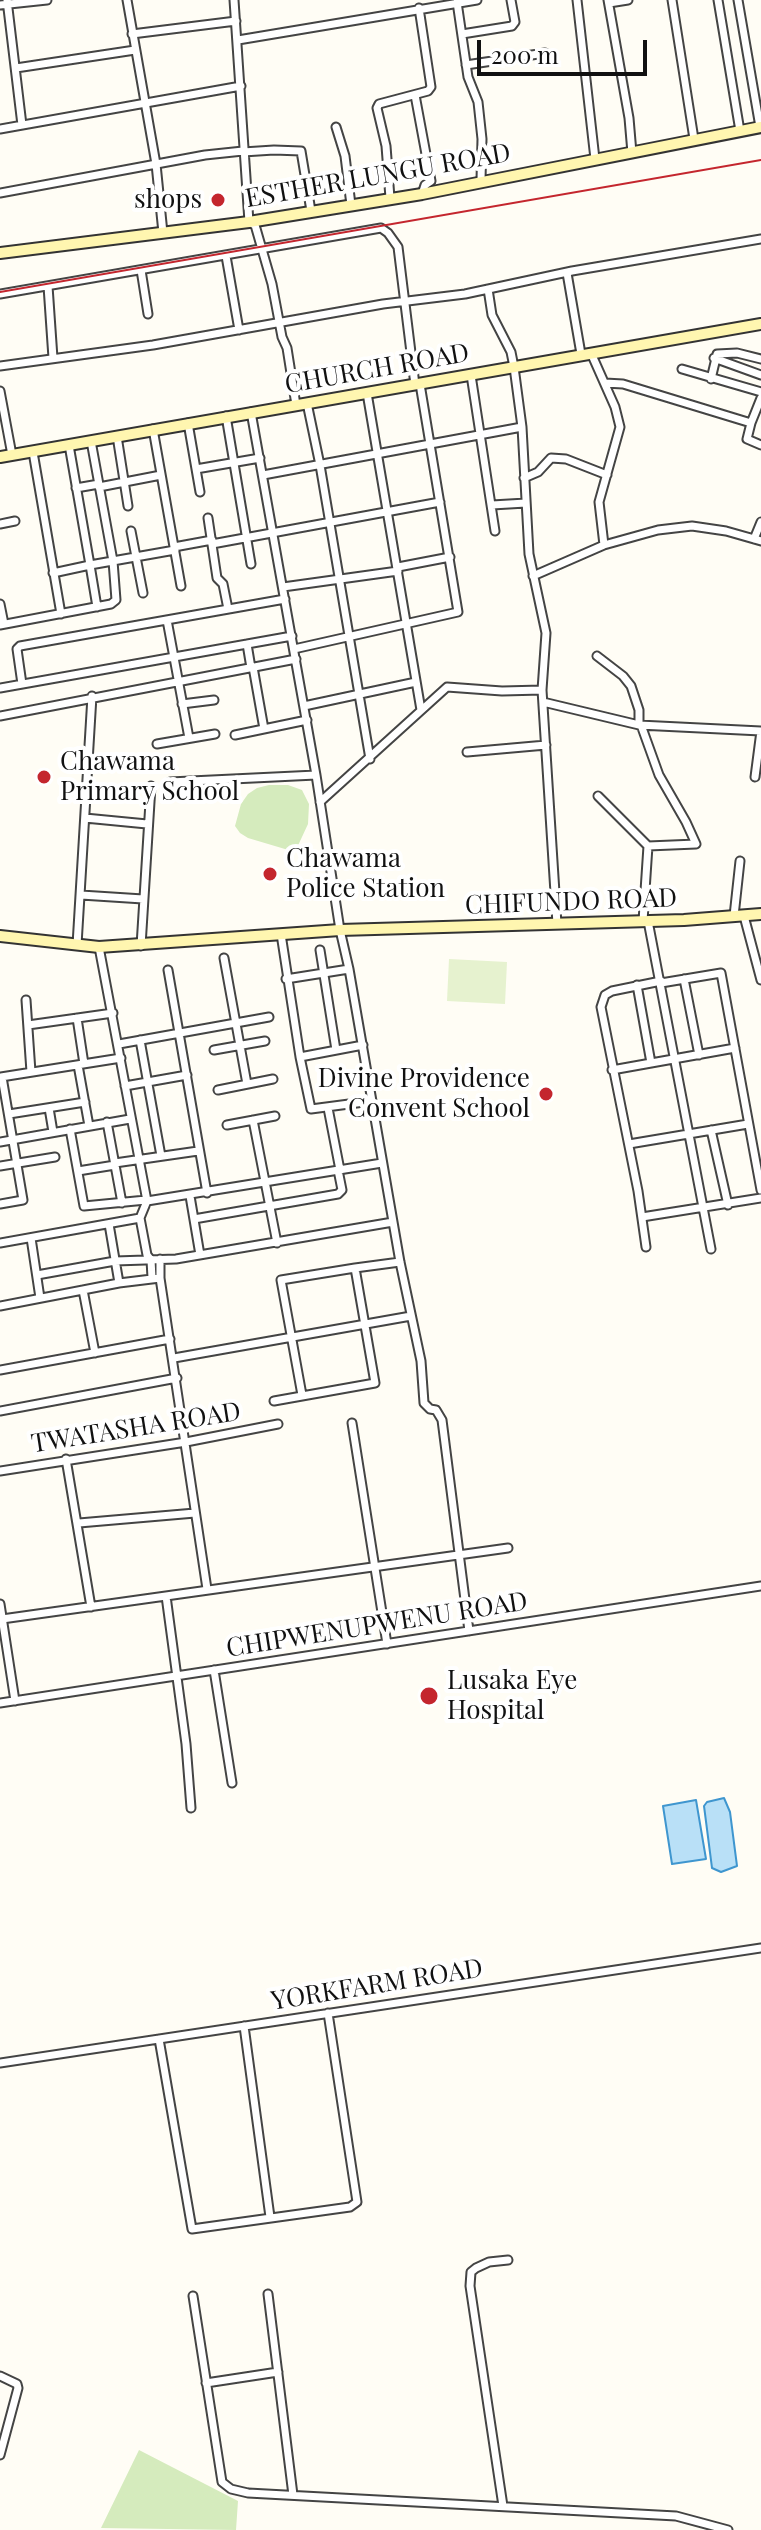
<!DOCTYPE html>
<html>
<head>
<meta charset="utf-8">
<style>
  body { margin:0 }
  #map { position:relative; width:761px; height:2530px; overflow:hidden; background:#fffdf5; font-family:"Playfair Display",serif }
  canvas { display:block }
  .scale { position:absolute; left:477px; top:40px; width:170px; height:36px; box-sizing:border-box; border:4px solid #111; border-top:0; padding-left:10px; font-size:24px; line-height:28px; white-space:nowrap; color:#111; -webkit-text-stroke:6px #fff; paint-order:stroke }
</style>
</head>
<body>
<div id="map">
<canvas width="761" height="2530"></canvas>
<div class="scale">200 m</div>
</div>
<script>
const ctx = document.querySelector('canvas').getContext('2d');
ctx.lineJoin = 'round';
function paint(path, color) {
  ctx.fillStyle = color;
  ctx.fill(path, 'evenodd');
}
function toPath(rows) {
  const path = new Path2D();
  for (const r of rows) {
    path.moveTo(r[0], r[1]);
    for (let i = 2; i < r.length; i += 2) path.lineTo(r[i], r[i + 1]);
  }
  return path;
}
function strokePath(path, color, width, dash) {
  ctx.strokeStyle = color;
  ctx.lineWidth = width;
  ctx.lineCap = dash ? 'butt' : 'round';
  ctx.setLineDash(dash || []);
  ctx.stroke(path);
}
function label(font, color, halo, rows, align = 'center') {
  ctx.font = font + ' "Playfair Display",serif';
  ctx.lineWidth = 8;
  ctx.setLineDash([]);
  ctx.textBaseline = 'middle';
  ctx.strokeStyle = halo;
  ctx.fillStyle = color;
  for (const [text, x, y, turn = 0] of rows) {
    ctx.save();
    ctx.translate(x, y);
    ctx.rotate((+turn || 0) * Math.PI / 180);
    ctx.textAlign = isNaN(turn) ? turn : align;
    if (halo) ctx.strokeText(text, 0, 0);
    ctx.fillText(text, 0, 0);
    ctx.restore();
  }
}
paint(toPath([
  [269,785,288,785,302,790,309,804,308,824,295,852,248,838,240,833,235,826,241,804,248,794,257,788],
  [139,2450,238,2501,236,2530,101,2528]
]), '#d5ebbd');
paint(toPath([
  [449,959,507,962,505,1004,447,1001]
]), '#e6f2cf');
const water = toPath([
  [724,1798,730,1812,737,1866,721,1872,712,1868,704,1806,707,1802,724,1798],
  [696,1800,706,1859,672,1864,663,1806,696,1800]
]);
paint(water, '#b9e0f7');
strokePath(water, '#3f96cf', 2);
const street = toPath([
  [7,0,22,125],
  [127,0,156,164,163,233],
  [234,0,249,222,255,225,272,284,282,337,287,348,296,405],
  [577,0,595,159],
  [608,0,629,118,632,153],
  [672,0,694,139],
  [718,0,740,131],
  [738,0,760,127],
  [457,2,468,77,478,102,482,139,481,180],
  [609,3,628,0],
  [0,5,47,0],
  [132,34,236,21],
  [462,34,512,26,515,22,511,0],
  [238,40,477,0],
  [466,65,545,53],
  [16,68,135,50],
  [415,95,431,181,425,185,422,194],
  [336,127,345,156,351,205],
  [0,129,241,86],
  [243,152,274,150,301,151,311,211],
  [0,193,205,155,243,151],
  [390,198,386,146,377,108,379,104,428,91,431,87,419,8],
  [226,256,239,330],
  [141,270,148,314],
  [567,273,581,354],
  [48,286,53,358],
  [488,289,492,315,511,352,514,367,522,427,529,554,546,633,542,690,557,924],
  [0,294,381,228,388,233,398,247,415,385],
  [714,358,761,375],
  [0,366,153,345,383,304,465,294,572,271,761,239],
  [682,369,761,392],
  [471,375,495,531],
  [711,379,717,354,737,353,761,359],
  [605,383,623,384,751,423,747,439,761,445],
  [0,391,12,455],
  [367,393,421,710],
  [307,403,320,465,370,759],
  [251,412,316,775,340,930,349,969,400,1262,421,1361,424,1403,430,1409,436,1410,442,1420,469,1631],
  [226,416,251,564],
  [188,423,200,492],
  [751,423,761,398],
  [153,429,181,586],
  [117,436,128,506],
  [69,445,90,565,175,550],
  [33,452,61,614],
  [196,469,260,458],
  [263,475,522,427],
  [524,478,538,472,551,458,566,459,607,475],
  [99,487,161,475],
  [76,488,99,484],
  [492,505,526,503],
  [208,518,217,578,223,584,228,609],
  [0,524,15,521],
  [131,531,143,593],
  [754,539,761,522],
  [212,544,440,502],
  [604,545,658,530,692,526,726,531,761,541],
  [174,547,212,540],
  [398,567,450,557],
  [53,573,90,565,97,607],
  [533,576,604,545,599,502,620,427,615,407,591,353],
  [283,587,398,571],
  [0,604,4,624],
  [167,620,189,738],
  [0,625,111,604,116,600,113,561,91,441],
  [247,644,251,668],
  [294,649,458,612,420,384],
  [597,656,623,676,631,686,639,710,639,725],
  [253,667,264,729],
  [22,684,17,649,20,646,285,599],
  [0,688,292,636],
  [543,702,639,725,761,731],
  [182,704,214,700],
  [304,706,416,682],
  [0,716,296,659],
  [641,725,659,775,686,822,696,844,648,846],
  [235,735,307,720],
  [157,744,215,734],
  [467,752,546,745],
  [755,777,761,731],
  [170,782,316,775],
  [598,796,648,846,643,921],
  [320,802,447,687,502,691,542,690],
  [85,818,147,824],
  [81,895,143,899],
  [734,916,740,861],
  [744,916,761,980],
  [648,921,711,1249],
  [281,934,300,1057,363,1045],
  [77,945,92,696],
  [141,946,151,786],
  [99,947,147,1201,382,1163],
  [320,950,336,1050],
  [224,958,247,1084],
  [168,970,207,1193],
  [286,979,349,969],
  [684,979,699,1055],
  [661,983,721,973,761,1190],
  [637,985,651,1063],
  [26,1000,31,1072],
  [77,1018,84,1064],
  [28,1025,113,1013],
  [140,1040,161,1156],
  [119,1044,269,1017],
  [214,1050,265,1041],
  [300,1057,311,1109,372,1101],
  [78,1065,89,1126],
  [612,1070,735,1048],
  [1,1077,121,1058],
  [125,1086,187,1075],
  [218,1090,273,1079],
  [49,1108,53,1132],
  [328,1108,340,1170],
  [9,1114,85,1102],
  [253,1120,277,1243],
  [107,1122,122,1203],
  [227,1125,275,1116],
  [70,1129,84,1206,146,1200],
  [711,1130,728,1205],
  [0,1142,130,1119],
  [629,1144,748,1124],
  [115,1163,198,1151],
  [0,1166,55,1157],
  [78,1171,115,1165],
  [190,1196,200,1255],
  [147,1201,140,1218,147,1255,151,1260,152,1278],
  [0,1204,23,1200,2,1077],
  [642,1217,761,1198],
  [194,1219,338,1194,342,1190,338,1170],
  [109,1224,119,1283],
  [31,1238,40,1298],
  [0,1243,140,1218],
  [646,1247,638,1191,601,1007,605,995,612,991,661,981],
  [160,1259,160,1278,207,1589],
  [355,1268,400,1262],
  [37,1275,115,1261,176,1259,393,1222],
  [83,1290,95,1353],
  [0,1306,119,1283,160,1278],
  [174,1358,411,1316],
  [0,1370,170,1339],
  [274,1401,375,1383,355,1268,281,1280,302,1395],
  [0,1411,177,1378],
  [352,1423,387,1644],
  [66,1459,91,1607],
  [0,1471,186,1442,278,1424],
  [79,1523,195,1513],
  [166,1596,186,1744,191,1808],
  [0,1604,15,1701],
  [2,1619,508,1548],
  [214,1670,232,1783],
  [0,1703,761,1586],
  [244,2026,270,2217],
  [159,2039,192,2229,350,2207,357,2202,328,2013],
  [0,2063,761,1948],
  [268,2294,293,2495],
  [193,2296,222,2482,231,2489,248,2493,676,2516,728,2530],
  [0,2376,17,2384,18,2388,0,2455],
  [206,2383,278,2372],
  [503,2506,470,2286,471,2272,476,2268,489,2262,508,2260]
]);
const secondary = toPath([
  [0,253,249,222,422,194,761,127],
  [0,457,761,324],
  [0,936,99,947,340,930,684,920,761,914]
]);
strokePath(street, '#444', 11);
strokePath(secondary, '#333', 14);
strokePath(street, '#fff', 7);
strokePath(secondary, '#fff6b0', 10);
strokePath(toPath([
  [0,292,761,160]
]), '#c4262e', 2);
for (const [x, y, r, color] of [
  [218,200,8,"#c4262e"],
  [44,777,8,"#c4262e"],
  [270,874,8,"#c4262e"],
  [546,1094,8,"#c4262e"],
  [429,1696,10,"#c4262e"]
]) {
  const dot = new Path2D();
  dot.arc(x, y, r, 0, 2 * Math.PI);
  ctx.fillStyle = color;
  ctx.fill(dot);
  strokePath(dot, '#fff', 3);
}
label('26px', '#111', '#fff', [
  ["ESTHER LUNGU ROAD",378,176,-10],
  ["CHURCH ROAD",377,369,-10],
  ["CHIFUNDO ROAD",571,902,-2],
  ["TWATASHA ROAD",136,1428,-9],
  ["CHIPWENUPWENU ROAD",377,1625,-9],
  ["YORKFARM ROAD",377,1985,-9]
]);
label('26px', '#111', '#fff', [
  ["shops",202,200,"right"],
  ["Chawama",60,762],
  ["Primary School",60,792],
  ["Chawama",286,859],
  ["Police Station",286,889],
  ["Divine Providence",530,1079,"right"],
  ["Convent School",530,1109,"right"],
  ["Lusaka Eye",447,1681],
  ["Hospital",447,1711]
], 'left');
</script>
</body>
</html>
